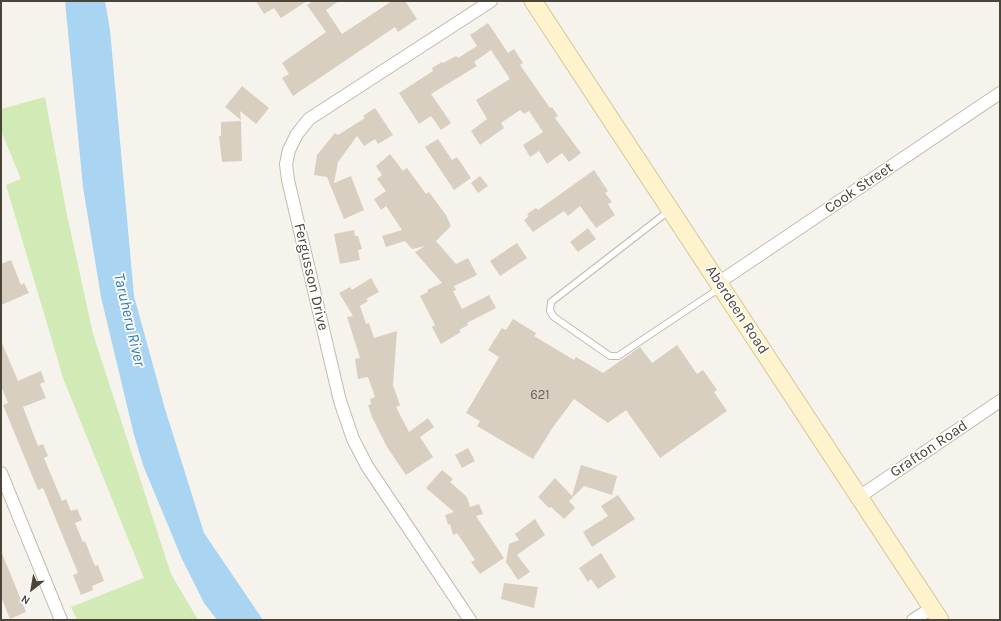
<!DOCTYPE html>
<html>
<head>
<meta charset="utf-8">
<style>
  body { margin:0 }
  #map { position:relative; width:1001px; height:621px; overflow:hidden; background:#f6f3ec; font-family:Karla,sans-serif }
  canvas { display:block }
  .frame { position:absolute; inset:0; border:2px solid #4b4439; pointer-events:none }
  .north { position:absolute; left:12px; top:569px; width:40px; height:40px; -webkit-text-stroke:3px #fff; paint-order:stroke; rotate:211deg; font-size:11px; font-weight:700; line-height:16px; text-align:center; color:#4b4439 }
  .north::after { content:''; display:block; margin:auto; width:14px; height:18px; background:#4b4439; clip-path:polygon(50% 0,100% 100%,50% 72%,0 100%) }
</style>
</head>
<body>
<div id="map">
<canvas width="1001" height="621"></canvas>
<div class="frame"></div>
<div class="north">N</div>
</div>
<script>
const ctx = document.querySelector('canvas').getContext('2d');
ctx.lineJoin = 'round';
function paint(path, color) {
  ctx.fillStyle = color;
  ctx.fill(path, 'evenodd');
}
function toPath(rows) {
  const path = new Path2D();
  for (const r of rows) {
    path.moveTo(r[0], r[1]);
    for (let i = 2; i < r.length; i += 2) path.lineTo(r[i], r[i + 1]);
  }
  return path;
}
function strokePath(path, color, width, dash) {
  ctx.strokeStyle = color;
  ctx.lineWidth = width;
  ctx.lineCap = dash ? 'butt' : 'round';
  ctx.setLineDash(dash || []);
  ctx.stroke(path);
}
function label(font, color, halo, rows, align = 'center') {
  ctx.font = font + ' Karla,sans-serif';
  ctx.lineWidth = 3.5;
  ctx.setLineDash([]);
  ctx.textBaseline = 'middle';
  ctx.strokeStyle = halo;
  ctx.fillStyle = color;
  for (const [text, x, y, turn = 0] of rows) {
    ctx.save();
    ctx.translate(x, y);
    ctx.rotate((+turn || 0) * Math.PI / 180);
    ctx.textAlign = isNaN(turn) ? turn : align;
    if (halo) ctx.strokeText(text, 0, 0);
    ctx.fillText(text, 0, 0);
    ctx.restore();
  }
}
paint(toPath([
  [45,97,67,215,93,334,171,574,198,620,77,620,71,607,144,578,63,378,6,185,21,179,1,131,1,109]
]), '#d2eab5');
paint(toPath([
  [65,1,105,1,110,30,134,296,165,409,204,533,263,620,217,620,204,603,182,559,143,465,134,435,101,297,83,187]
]), '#a9d4f2');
paint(toPath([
  [256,1,307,1,281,18,274,8,264,14],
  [313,1,339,1,326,10,342,34,392,1,405,1,417,19,398,32,395,27,293,96,282,78,289,74,282,63,326,32,307,5],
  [488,23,508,53,514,49,523,63,520,65,550,108,552,107,558,116,555,118,581,153,569,162,562,153,547,164,539,151,530,157,523,145,543,132,529,111,524,114,520,110,501,123,504,128,480,145,471,131,487,119,476,100,510,79,491,50,474,62,477,66,431,94,451,123,441,130,431,116,419,124,399,93,433,71,432,68,442,62,443,63,456,56,458,58,477,46,470,35],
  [242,86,269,108,256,124,240,111,241,120,225,107],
  [375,108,393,135,378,144,375,139,364,146,357,136,338,162,334,183,351,176,364,210,344,219,327,177,314,175,317,155,335,133,338,135,365,118,363,116],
  [241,121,242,161,222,162,219,136,221,136,221,122],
  [438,139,452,160,457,157,471,178,454,190,425,147],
  [390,154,403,171,407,168,426,194,429,192,446,215,451,226,436,241,456,264,468,258,477,275,454,286,456,290,453,291,462,309,489,295,496,308,467,323,468,325,459,330,461,332,441,344,432,327,435,325,420,296,428,292,427,290,442,283,415,252,425,246,412,249,405,241,386,247,382,236,402,230,386,206,381,210,374,199,386,191,377,179,382,175,376,166],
  [594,170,608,191,605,193,612,202,608,204,615,215,596,228,580,206,568,216,564,211,533,232,524,220,529,216,527,214,536,208,538,210],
  [480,176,488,186,478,193,471,183],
  [588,228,596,239,578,252,570,242],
  [354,230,355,236,358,236,362,249,358,250,360,260,340,264,334,234],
  [517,243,527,258,500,276,490,261],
  [11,260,21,285,24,283,29,293,1,305,1,264],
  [371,278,379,292,366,299,368,301,360,306,366,324,369,323,374,338,397,331,393,385,400,405,396,407,409,432,428,418,434,427,420,437,433,457,406,475,387,447,372,417,368,405,371,404,370,399,375,397,368,377,358,379,355,359,360,358,347,317,353,316,339,293,350,287,352,290],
  [513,319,536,333,534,336,574,360,576,357,603,373,640,347,652,363,677,345,697,374,703,370,717,390,714,392,727,411,660,458,626,410,608,423,574,399,553,427,533,459,477,426,480,421,466,413,499,357,488,350,502,328,506,330],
  [1,341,18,381,41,371,45,382,40,384,46,398,23,407,38,446,43,444,48,456,44,458,62,501,66,499,71,511,77,509,82,520,75,523,83,542,85,541,95,566,98,565,104,581,92,586,93,590,81,595,73,575,78,573,43,488,38,490,3,405,8,403,1,386],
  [468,448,475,461,462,468,455,455],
  [581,465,617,476,612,495,584,486,569,501,575,508,564,519,551,507,549,508,538,497,555,478,572,496],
  [442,470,453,479,450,482,467,497,470,507,479,504,483,514,476,516,504,558,480,574,471,562,475,560,457,533,453,535,450,524,448,525,445,515,454,512,426,488],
  [618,495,635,519,592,547,583,532,608,516,601,506],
  [535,519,545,535,517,555,530,572,518,580,506,562,509,544,519,540,515,534],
  [1,551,26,612,10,619,1,597],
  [601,553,616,577,598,589,591,579,588,582,579,568],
  [504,583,538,587,534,608,501,599]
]), '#d8cfc1');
const lane = toPath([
  [670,210,551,302,550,311,554,317,610,356,618,356,720,288]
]);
const street = toPath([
  [718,283,1000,93],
  [1,473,61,620],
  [859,497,1000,401],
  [470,620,367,466,353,439,340,401,288,180,286,164,289,150,297,134,309,119,491,1],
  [913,620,932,608]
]);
const secondary = toPath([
  [533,1,940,620]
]);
strokePath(lane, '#c2bbae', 8);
strokePath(street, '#c2bbae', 14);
strokePath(secondary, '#d6c79b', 19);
strokePath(lane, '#fff', 6);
strokePath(street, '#fff', 12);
strokePath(secondary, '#fff3cd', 17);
label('13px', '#6e675b', null, [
  ["621",540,395]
]);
label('15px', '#4b4439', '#fff', [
  ["Cook Street",859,188,-34],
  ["Fergusson Drive",311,277,77],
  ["Aberdeen Road",737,310,57],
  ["Grafton Road",929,449,-34]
]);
label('italic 16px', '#2e7ab2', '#fff', [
  ["Taruheru River",129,320,77]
]);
</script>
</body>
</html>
